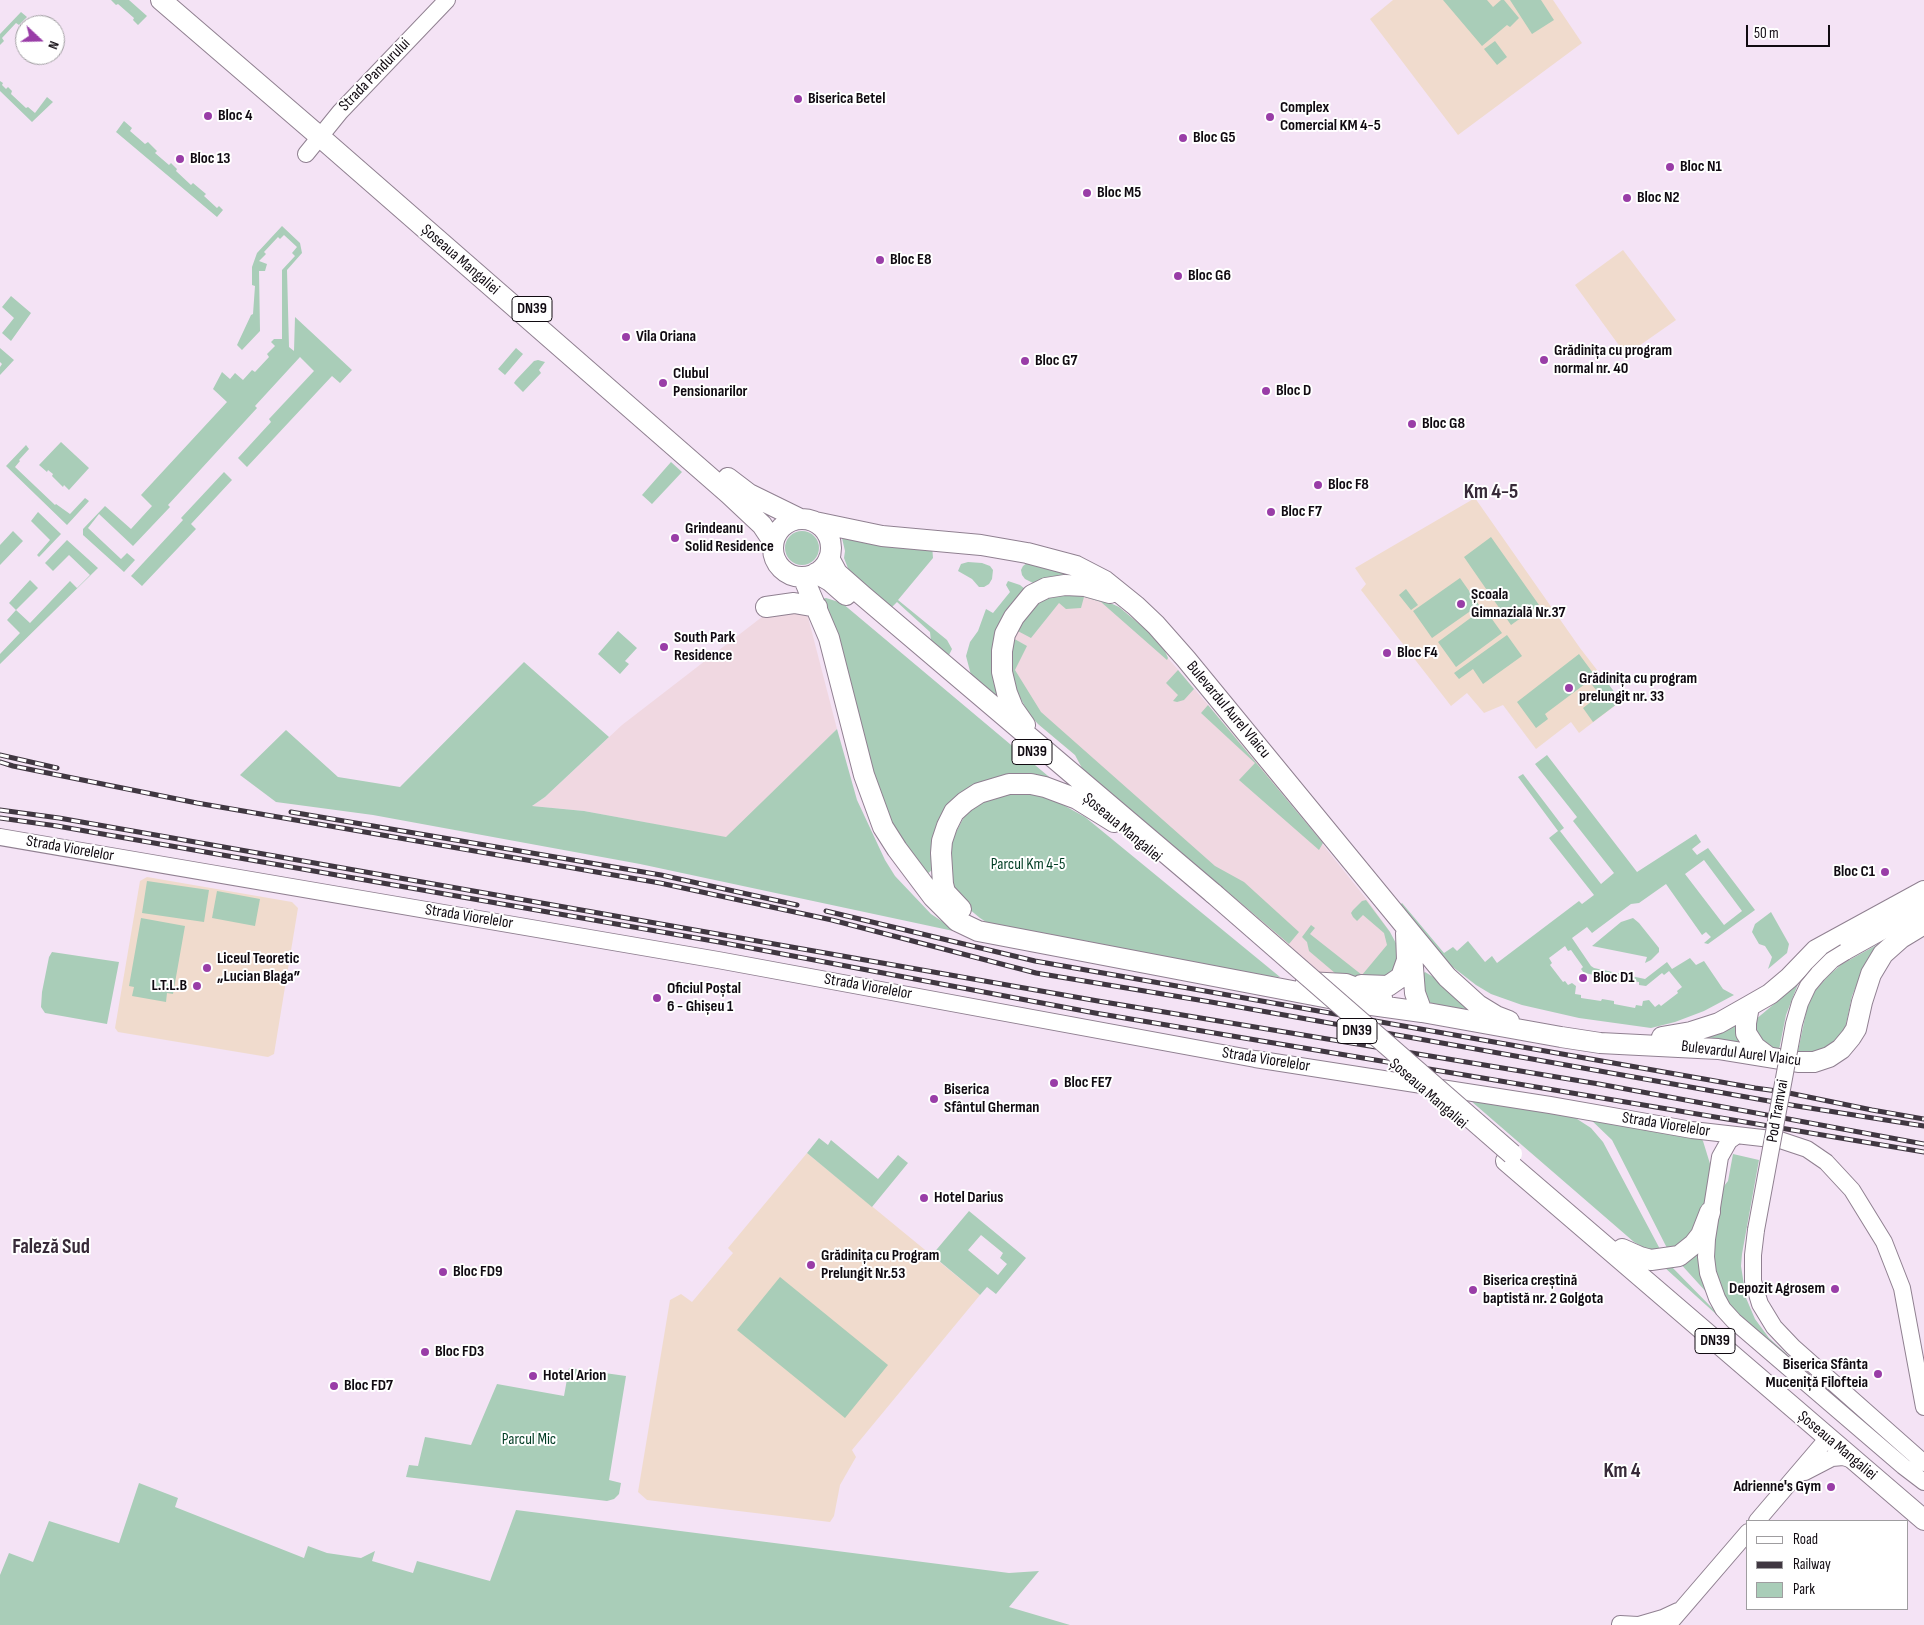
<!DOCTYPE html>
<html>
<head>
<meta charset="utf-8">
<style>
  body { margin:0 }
  #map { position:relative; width:1924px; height:1625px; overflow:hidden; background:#f4e3f5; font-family:"Sofia Sans Condensed",sans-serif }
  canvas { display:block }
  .legend { position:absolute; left:1746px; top:1520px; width:162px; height:90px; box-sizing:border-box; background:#fff; border:1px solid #9f9da0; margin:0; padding:6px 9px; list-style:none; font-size:15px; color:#100a11 }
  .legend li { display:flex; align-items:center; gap:10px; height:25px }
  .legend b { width:25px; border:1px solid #9f9da0 }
  .north { position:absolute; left:15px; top:15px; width:50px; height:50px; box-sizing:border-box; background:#fff; border:1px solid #9f9da0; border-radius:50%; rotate:111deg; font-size:14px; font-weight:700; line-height:20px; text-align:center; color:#100a11 }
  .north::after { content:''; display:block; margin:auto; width:18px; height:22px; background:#993da7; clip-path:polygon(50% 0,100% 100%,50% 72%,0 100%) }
  .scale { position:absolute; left:1746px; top:25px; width:84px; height:22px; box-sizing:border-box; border:2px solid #100a11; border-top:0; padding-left:6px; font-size:15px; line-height:18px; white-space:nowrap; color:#100a11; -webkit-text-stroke:4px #fff; paint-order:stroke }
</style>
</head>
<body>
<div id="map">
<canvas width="1924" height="1625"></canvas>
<ul class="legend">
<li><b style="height:6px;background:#fff"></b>Road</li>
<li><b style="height:6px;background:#403741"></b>Railway</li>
<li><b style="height:14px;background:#a9cdb8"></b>Park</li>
</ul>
<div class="north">N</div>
<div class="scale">50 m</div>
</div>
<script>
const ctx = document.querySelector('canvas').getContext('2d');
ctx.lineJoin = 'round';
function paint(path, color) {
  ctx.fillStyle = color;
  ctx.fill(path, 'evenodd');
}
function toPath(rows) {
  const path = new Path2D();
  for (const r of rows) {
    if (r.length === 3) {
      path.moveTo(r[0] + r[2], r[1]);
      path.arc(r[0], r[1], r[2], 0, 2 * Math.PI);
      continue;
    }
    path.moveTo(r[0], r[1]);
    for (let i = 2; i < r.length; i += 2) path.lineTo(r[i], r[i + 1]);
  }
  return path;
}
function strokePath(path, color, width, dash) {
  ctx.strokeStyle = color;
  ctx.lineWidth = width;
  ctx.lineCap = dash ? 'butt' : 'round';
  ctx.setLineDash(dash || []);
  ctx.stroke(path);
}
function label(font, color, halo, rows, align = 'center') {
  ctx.font = font + ' "Sofia Sans Condensed",sans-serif';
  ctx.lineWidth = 4;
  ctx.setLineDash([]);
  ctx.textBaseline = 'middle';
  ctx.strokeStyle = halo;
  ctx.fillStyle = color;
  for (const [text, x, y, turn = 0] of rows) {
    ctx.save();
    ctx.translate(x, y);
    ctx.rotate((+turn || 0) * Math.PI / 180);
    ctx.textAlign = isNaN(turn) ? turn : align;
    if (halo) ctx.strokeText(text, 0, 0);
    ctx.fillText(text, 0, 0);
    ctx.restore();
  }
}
paint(toPath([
  [1079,595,1119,607,1161,642,1168,658,1256,761,1368,901,1390,932,1399,970,1330,981,1082,768,1075,755,1038,724,1016,690,1011,637,1038,602],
  [771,610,802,612,808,617,837,729,727,838,584,811,532,806,545,797,622,725]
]), '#f0d8e1');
paint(toPath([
  [1393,0,1553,0,1582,43,1458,135,1370,19],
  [1623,250,1676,320,1626,355,1575,285],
  [1475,498,1580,648,1621,701,1579,733,1571,722,1536,749,1503,705,1484,713,1467,693,1451,706,1361,590,1366,584,1355,568],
  [147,877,292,902,298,908,274,1054,268,1057,118,1032,115,1028,140,881],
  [807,1153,980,1295,852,1450,856,1457,840,1485,834,1516,830,1522,647,1500,638,1492,670,1300,681,1294,692,1302,733,1253,728,1248]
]), '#f0dbcd');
paint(toPath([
  [111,0,129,0,147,16,138,25,133,20,134,18,118,4,116,5],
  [1443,0,1487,0,1493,7,1501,0,1504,0,1519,18,1510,27,1507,25,1482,46],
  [1510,0,1541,0,1554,20,1532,34],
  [21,12,27,17,19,25,16,23,2,38,4,41,0,45,0,34],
  [1495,41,1507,57,1497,65,1484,49],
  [0,81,3,83,2,85,6,89,8,87,12,91,11,94,26,108,28,107,35,113,47,97,53,102,32,122,0,91],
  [124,121,132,128,130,131,145,144,148,142,157,151,155,153,169,165,171,163,177,169,176,171,191,185,193,183,206,194,204,196,217,208,219,206,223,210,217,217,116,132],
  [282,226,300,243,302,253,287,270,289,347,294,351,295,317,352,370,340,383,332,376,247,467,238,458,271,422,269,419,314,371,300,357,255,406,257,408,168,505,170,507,133,546,99,514,88,528,121,559,127,553,135,560,124,572,83,535,83,529,105,506,131,529,152,506,141,495,227,402,213,389,222,372,230,379,235,373,243,380,252,370,255,372,269,357,267,354,275,346,271,342,274,339,282,339,282,270,295,256,292,253,297,247,284,235,280,239,278,237,264,252,266,254,259,261,267,264,265,271,259,271,260,331,242,350,237,345,251,315,253,314,255,286,252,285,252,267,257,253],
  [11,296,31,313,11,341,2,333,14,318,2,307],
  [0,348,14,360,0,375,0,367,2,364,0,362],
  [516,348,523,354,505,375,498,369],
  [538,360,545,362,539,370,541,373,523,392,514,383,516,380,534,361],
  [61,442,89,468,69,490,64,485,63,487,52,476,53,474,48,470,47,472,39,465],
  [26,445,29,449,19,460,20,461,15,467,55,505,56,504,70,514,85,498,89,501,67,525,6,466],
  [671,462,682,472,652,504,642,495],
  [224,472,232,480,191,524,196,529,142,586,131,576,183,520,181,518],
  [38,512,61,534,39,557,37,555,50,540,31,521],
  [802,548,17],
  [13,531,23,541,0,565,0,545],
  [841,534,932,545,933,558,898,600,947,640,952,649,949,655,947,656,931,641,930,632,897,602,892,607,849,571,844,558,845,551],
  [1491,537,1539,605,1511,625,1464,557],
  [67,540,98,568,0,664,0,654,20,633,7,620,16,610,9,603,30,580,38,588,16,610,30,623,70,581,77,588,90,575,69,555,53,571,45,563],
  [968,562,982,563,990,566,993,570,992,579,989,584,984,587,979,587,972,579,958,571,961,564],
  [1027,563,1087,576,1039,586,1025,579,1022,575,1021,570,1023,566],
  [1460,578,1479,605,1432,638,1413,611],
  [1008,581,1020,585,1025,589,1000,701,971,675,966,656,970,642,978,631,986,609,993,613,1010,592,1006,585],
  [1406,589,1418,605,1411,610,1399,595],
  [1057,595,1097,597,1119,607,1161,642,1168,658,1167,660,1101,602,1084,597,1081,608,1066,609,1059,603,1031,638,1014,629,1038,602],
  [826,598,842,603,1054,781,977,785,932,870,926,875,901,838,885,811,821,599],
  [1484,608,1502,633,1456,667,1438,642],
  [618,631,637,648,625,661,629,664,620,674,598,654],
  [1507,635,1522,656,1483,684,1473,669,1459,679,1454,673],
  [1011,637,1027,646,1015,670,1041,712,1215,866,1244,882,1299,932,1289,944,1082,768,1075,755,1038,724,1029,714,1016,690,1009,667],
  [1579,654,1596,677,1601,674,1621,701,1593,722,1583,708,1600,695,1589,681,1545,714,1548,719,1536,728,1517,702],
  [524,662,609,737,545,797,532,806,584,811,726,837,837,729,857,800,885,860,895,876,931,914,958,932,640,864,373,815,276,802,240,775,286,730,338,777,400,787],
  [1178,670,1194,689,1184,700,1177,702,1173,701,1178,695,1166,683],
  [1208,705,1323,843,1319,850,1239,780,1255,763,1201,713],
  [1547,755,1637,872,1696,834,1701,842,1692,849,1697,855,1708,848,1755,910,1708,944,1704,943,1711,937,1706,932,1702,935,1666,884,1639,903,1631,904,1592,933,1587,927,1572,938,1591,966,1594,968,1645,979,1667,962,1672,969,1690,958,1696,965,1704,961,1723,989,1734,995,1704,1011,1675,1022,1651,1028,1579,1018,1522,1005,1491,994,1476,985,1445,961,1400,905,1402,903,1444,953,1453,947,1457,951,1468,941,1485,962,1492,956,1497,963,1579,901,1582,904,1594,895,1549,838,1558,831,1518,777,1523,774,1564,828,1560,831,1601,884,1614,873,1573,821,1577,817,1535,764],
  [1704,860,1742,911,1724,925,1685,874],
  [1565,946,1568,951,1571,950,1583,967,1581,969,1584,973,1605,977,1605,979,1639,982,1639,985,1646,986,1662,973,1664,975,1669,971,1682,987,1677,991,1678,993,1661,1006,1659,1004,1655,1007,1649,1000,1643,1001,1642,1006,1636,1005,1635,1008,1614,1004,1614,1001,1602,999,1601,1001,1581,998,1581,995,1575,994,1576,986,1572,983,1568,985,1565,981,1563,982,1550,965,1552,963,1549,958],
  [1025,792,1056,801,1085,817,1280,977,1227,975,992,926,980,918,969,909,954,888,950,877,950,851,955,834,964,817,975,804,990,796],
  [147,881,209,890,204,922,142,913],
  [217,891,260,899,255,926,212,918],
  [1366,900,1390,932,1399,949,1401,960,1392,978,1342,979,1309,951,1307,942,1302,937,1311,925,1315,928,1310,934,1362,975,1387,945,1384,933,1363,915,1357,921,1353,917,1351,913,1353,910,1362,901],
  [1771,912,1789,944,1787,953,1768,969,1772,957,1765,946,1759,944,1752,932,1755,924],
  [141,918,185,926,173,994,167,993,166,1002,132,996,134,987,129,986],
  [1633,918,1639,923,1659,948,1659,952,1651,960,1645,963,1647,957,1592,946,1621,922],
  [1893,936,1868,963,1859,979,1852,996,1845,1029,1839,1039,1821,1051,1810,1053,1798,1051,1807,1008,1815,991,1829,975,1842,964],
  [52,952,119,962,107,1024,45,1013,41,1007,42,992,49,957],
  [1425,972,1435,978,1468,1009,1467,1012,1437,1006,1427,1001,1422,975],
  [1798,984,1786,1015,1779,1050,1768,1048,1754,1036,1755,1020],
  [1736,1025,1746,1045,1705,1039,1723,1031],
  [1471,1101,1574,1117,1591,1128,1603,1142,1661,1251,1652,1252,1634,1242],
  [1588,1117,1699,1136,1703,1141,1711,1167,1701,1224,1680,1245,1668,1250,1612,1140],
  [819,1138,828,1145,831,1140,878,1179,898,1155,908,1163,872,1207,807,1153],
  [1733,1154,1759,1160,1742,1254,1741,1266,1746,1298,1755,1319,1769,1338,1869,1429,1758,1339,1720,1297,1713,1259,1714,1239,1724,1186,1728,1181],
  [969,1211,1026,1258,996,1294,987,1287,980,1295,932,1255],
  [981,1235,1003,1253,1000,1258,1007,1264,998,1275,968,1250],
  [1705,1243,1708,1294,1678,1261],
  [1669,1264,1716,1312,1717,1315,1664,1267],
  [780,1277,888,1365,845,1418,737,1330],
  [569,1368,626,1376,609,1480,621,1483,619,1494,614,1499,607,1501,406,1477,409,1465,418,1466,425,1437,471,1445,497,1384,564,1396],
  [139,1483,178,1498,175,1507,304,1558,308,1546,327,1553,361,1558,375,1551,372,1561,413,1573,417,1561,490,1581,516,1510,1009,1573,1039,1571,1009,1607,1070,1625,0,1625,0,1575,9,1553,33,1562,49,1521,119,1543]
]), '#a9cdb8');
const minor = toPath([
  [306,154,340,112,447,0],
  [0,837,718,960,1255,1059,1550,1105,1692,1130,1780,1140,1807,1149,1826,1162,1852,1190,1884,1242,1902,1288,1924,1407],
  [1845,952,1924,908],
  [1736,1136,1729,1141,1720,1157,1707,1239,1706,1257,1708,1273,1717,1298,1723,1309,1734,1321,1903,1466,1924,1482],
  [1756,1230,1753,1255,1753,1281,1760,1304,1774,1327,1793,1347,1924,1463],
  [1805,1472,1832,1458,1843,1457,1853,1460],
  [1757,1521,1827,1439],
  [1620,1624,1638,1625],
  [1639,1625,1663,1618,1678,1611],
  [1668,1625,1748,1532]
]);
const major = toPath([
  [161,0,319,136,729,494,762,525,770,537,773,547],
  [728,478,749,494,800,519],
  [802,548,29],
  [815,522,882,536,981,545,1027,553,1076,566,1105,581,1136,606,1156,625,1186,659,1447,977,1478,1005,1496,1016,1509,1021],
  [829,558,837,573,862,595,1214,894],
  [816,573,830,581,846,595],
  [803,577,829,638,864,775,883,827,897,849,933,897,957,921,978,931,1350,1002,1422,1012,1561,1037,1600,1043,1718,1049,1798,1062,1814,1062,1829,1057,1841,1049,1851,1037,1856,1029,1862,1002,1871,974,1883,954,1901,938,1924,924],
  [766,607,794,603,817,607],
  [1025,725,1013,708,1007,693,1002,672,1002,651,1005,634,1014,617,1032,595,1046,588,1065,585,1085,586,1110,593],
  [961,909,945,892,943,884,941,853,942,841,947,826,954,812,965,802,979,793,1009,784,1031,784,1045,787,1077,799,1114,822],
  [1412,955,1415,993,1422,1012],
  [1306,982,1346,984,1382,998],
  [1361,985,1388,986,1401,977,1407,960,1406,933],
  [1749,1006,1746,1023,1746,1033,1755,1047,1767,1056],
  [1662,1037,1691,1032,1719,1023,1749,1006,1770,994,1789,978,1816,950,1924,891],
  [1506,1161,1924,1520],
  [1622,1249,1640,1257,1651,1260,1679,1256,1694,1244,1701,1235,1710,1212]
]);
strokePath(minor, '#908091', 18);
strokePath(major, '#908091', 22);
strokePath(minor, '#fff', 16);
strokePath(major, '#fff', 20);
const rail = toPath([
  [0,755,57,768],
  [0,762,13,766,197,803,660,883,832,920,1036,973,1211,1002,1797,1106,1924,1126],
  [0,810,59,818,1098,1001,1599,1084,1924,1144],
  [291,812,661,875,797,905],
  [0,818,57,826,719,942,1095,1013,1924,1152],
  [826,911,1035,961,1755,1088,1784,1092,1872,1110,1924,1119]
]);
strokePath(rail, '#403741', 5);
strokePath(rail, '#fff', 3, [9]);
const minorBridge = toPath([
  [1756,1230,1794,1024,1800,1003,1808,986,1818,974,1832,960,1845,952]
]);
const majorBridge = toPath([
  [1214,894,1512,1154]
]);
strokePath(minorBridge, '#908091', 18, []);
strokePath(majorBridge, '#908091', 22, []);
strokePath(minorBridge, '#fff', 16);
strokePath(majorBridge, '#fff', 20);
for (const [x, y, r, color] of [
  [798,99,5,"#993da7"],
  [208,116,5,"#993da7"],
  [1270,117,5,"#993da7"],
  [1183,138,5,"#993da7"],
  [180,159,5,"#993da7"],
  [1670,167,5,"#993da7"],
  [1087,193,5,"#993da7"],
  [1627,198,5,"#993da7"],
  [880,260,5,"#993da7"],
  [1178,276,5,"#993da7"],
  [626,337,5,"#993da7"],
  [1544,360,5,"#993da7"],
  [1025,361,5,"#993da7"],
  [663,383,5,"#993da7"],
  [1266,391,5,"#993da7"],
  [1412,424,5,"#993da7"],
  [1318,485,5,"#993da7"],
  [1271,512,5,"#993da7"],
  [675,538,5,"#993da7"],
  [1461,604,5,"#993da7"],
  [664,647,5,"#993da7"],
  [1387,653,5,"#993da7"],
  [1569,688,5,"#993da7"],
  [1885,872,5,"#993da7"],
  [207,968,5,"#993da7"],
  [1583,978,5,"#993da7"],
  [197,986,5,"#993da7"],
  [657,998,5,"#993da7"],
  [1054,1083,5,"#993da7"],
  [934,1099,5,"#993da7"],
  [924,1198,5,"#993da7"],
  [811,1265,5,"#993da7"],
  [443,1272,5,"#993da7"],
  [1835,1289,5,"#993da7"],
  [1473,1290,5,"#993da7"],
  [425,1352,5,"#993da7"],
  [1878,1374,5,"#993da7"],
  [533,1376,5,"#993da7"],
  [334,1386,5,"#993da7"],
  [1831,1487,5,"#993da7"]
]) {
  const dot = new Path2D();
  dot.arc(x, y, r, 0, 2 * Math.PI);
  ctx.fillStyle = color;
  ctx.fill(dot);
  strokePath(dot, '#fff', 2);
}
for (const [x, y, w] of [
  [532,309,40],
  [1032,752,40],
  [1357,1031,40],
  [1715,1341,40]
]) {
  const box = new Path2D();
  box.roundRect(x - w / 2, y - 12.5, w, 25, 4);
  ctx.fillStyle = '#fff';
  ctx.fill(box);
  strokePath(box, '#100a11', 1);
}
label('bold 15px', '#100a11', null, [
  ["DN39",532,309],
  ["DN39",1032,752],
  ["DN39",1357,1031],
  ["DN39",1715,1341]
]);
label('16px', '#100a11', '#fff', [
  ["Strada Pandurului",375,75,-46],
  ["Șoseaua Mangaliei",460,260,41],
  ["Bulevardul Aurel Vlaicu",1228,710,50],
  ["Șoseaua Mangaliei",1122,828,40],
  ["Strada Viorelelor",70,849,10],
  ["Strada Viorelelor",469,917,9],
  ["Strada Viorelelor",868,987,10],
  ["Bulevardul Aurel Vlaicu",1741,1054,7],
  ["Strada Viorelelor",1266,1060,9],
  ["Șoseaua Mangaliei",1428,1094,41],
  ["Pod Tramvai",1778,1111,-80],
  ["Strada Viorelelor",1666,1125,9],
  ["Șoseaua Mangaliei",1837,1446,40]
]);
label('bold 16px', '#100a11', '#fff', [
  ["Biserica Betel",808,99],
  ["Complex",1280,108],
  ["Comercial KM 4-5",1280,126],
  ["Bloc 4",218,116],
  ["Bloc G5",1193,138],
  ["Bloc 13",190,159],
  ["Bloc N1",1680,167],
  ["Bloc M5",1097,193],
  ["Bloc N2",1637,198],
  ["Bloc E8",890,260],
  ["Bloc G6",1188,276],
  ["Vila Oriana",636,337],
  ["Grădinița cu program",1554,351],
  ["normal nr. 40",1554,369],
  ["Bloc G7",1035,361],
  ["Clubul",673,374],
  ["Pensionarilor",673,392],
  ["Bloc D",1276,391],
  ["Bloc G8",1422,424],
  ["Bloc F8",1328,485],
  ["Bloc F7",1281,512],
  ["Grindeanu",685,529],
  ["Solid Residence",685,547],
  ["Școala",1471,595],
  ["Gimnazială Nr.37",1471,613],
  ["South Park",674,638],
  ["Residence",674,656],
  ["Bloc F4",1397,653],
  ["Grădinița cu program",1579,679],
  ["prelungit nr. 33",1579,697],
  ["Bloc C1",1875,872,"right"],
  ["Liceul Teoretic",217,959],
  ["„Lucian Blaga”",217,977],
  ["Bloc D1",1593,978],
  ["L.T.L.B",187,986,"right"],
  ["Oficiul Poștal",667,989],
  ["6 - Ghișeu 1",667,1007],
  ["Bloc FE7",1064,1083],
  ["Biserica",944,1090],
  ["Sfântul Gherman",944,1108],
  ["Hotel Darius",934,1198],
  ["Grădinița cu Program",821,1256],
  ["Prelungit Nr.53",821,1274],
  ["Bloc FD9",453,1272],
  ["Biserica creștină",1483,1281],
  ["baptistă nr. 2 Golgota",1483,1299],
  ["Depozit Agrosem",1825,1289,"right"],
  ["Bloc FD3",435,1352],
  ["Biserica Sfânta",1868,1365,"right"],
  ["Muceniță Filofteia",1868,1383,"right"],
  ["Hotel Arion",543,1376],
  ["Bloc FD7",344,1386],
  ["Adrienne's Gym",1821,1487,"right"]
], 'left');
label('16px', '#003c23', '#fff', [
  ["Parcul Km 4-5",1028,865],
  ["Parcul Mic",529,1440]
]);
label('bold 21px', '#372a38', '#fff', [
  ["Km 4-5",1491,493],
  ["Faleză Sud",51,1248],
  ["Km 4",1622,1472]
]);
</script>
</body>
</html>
